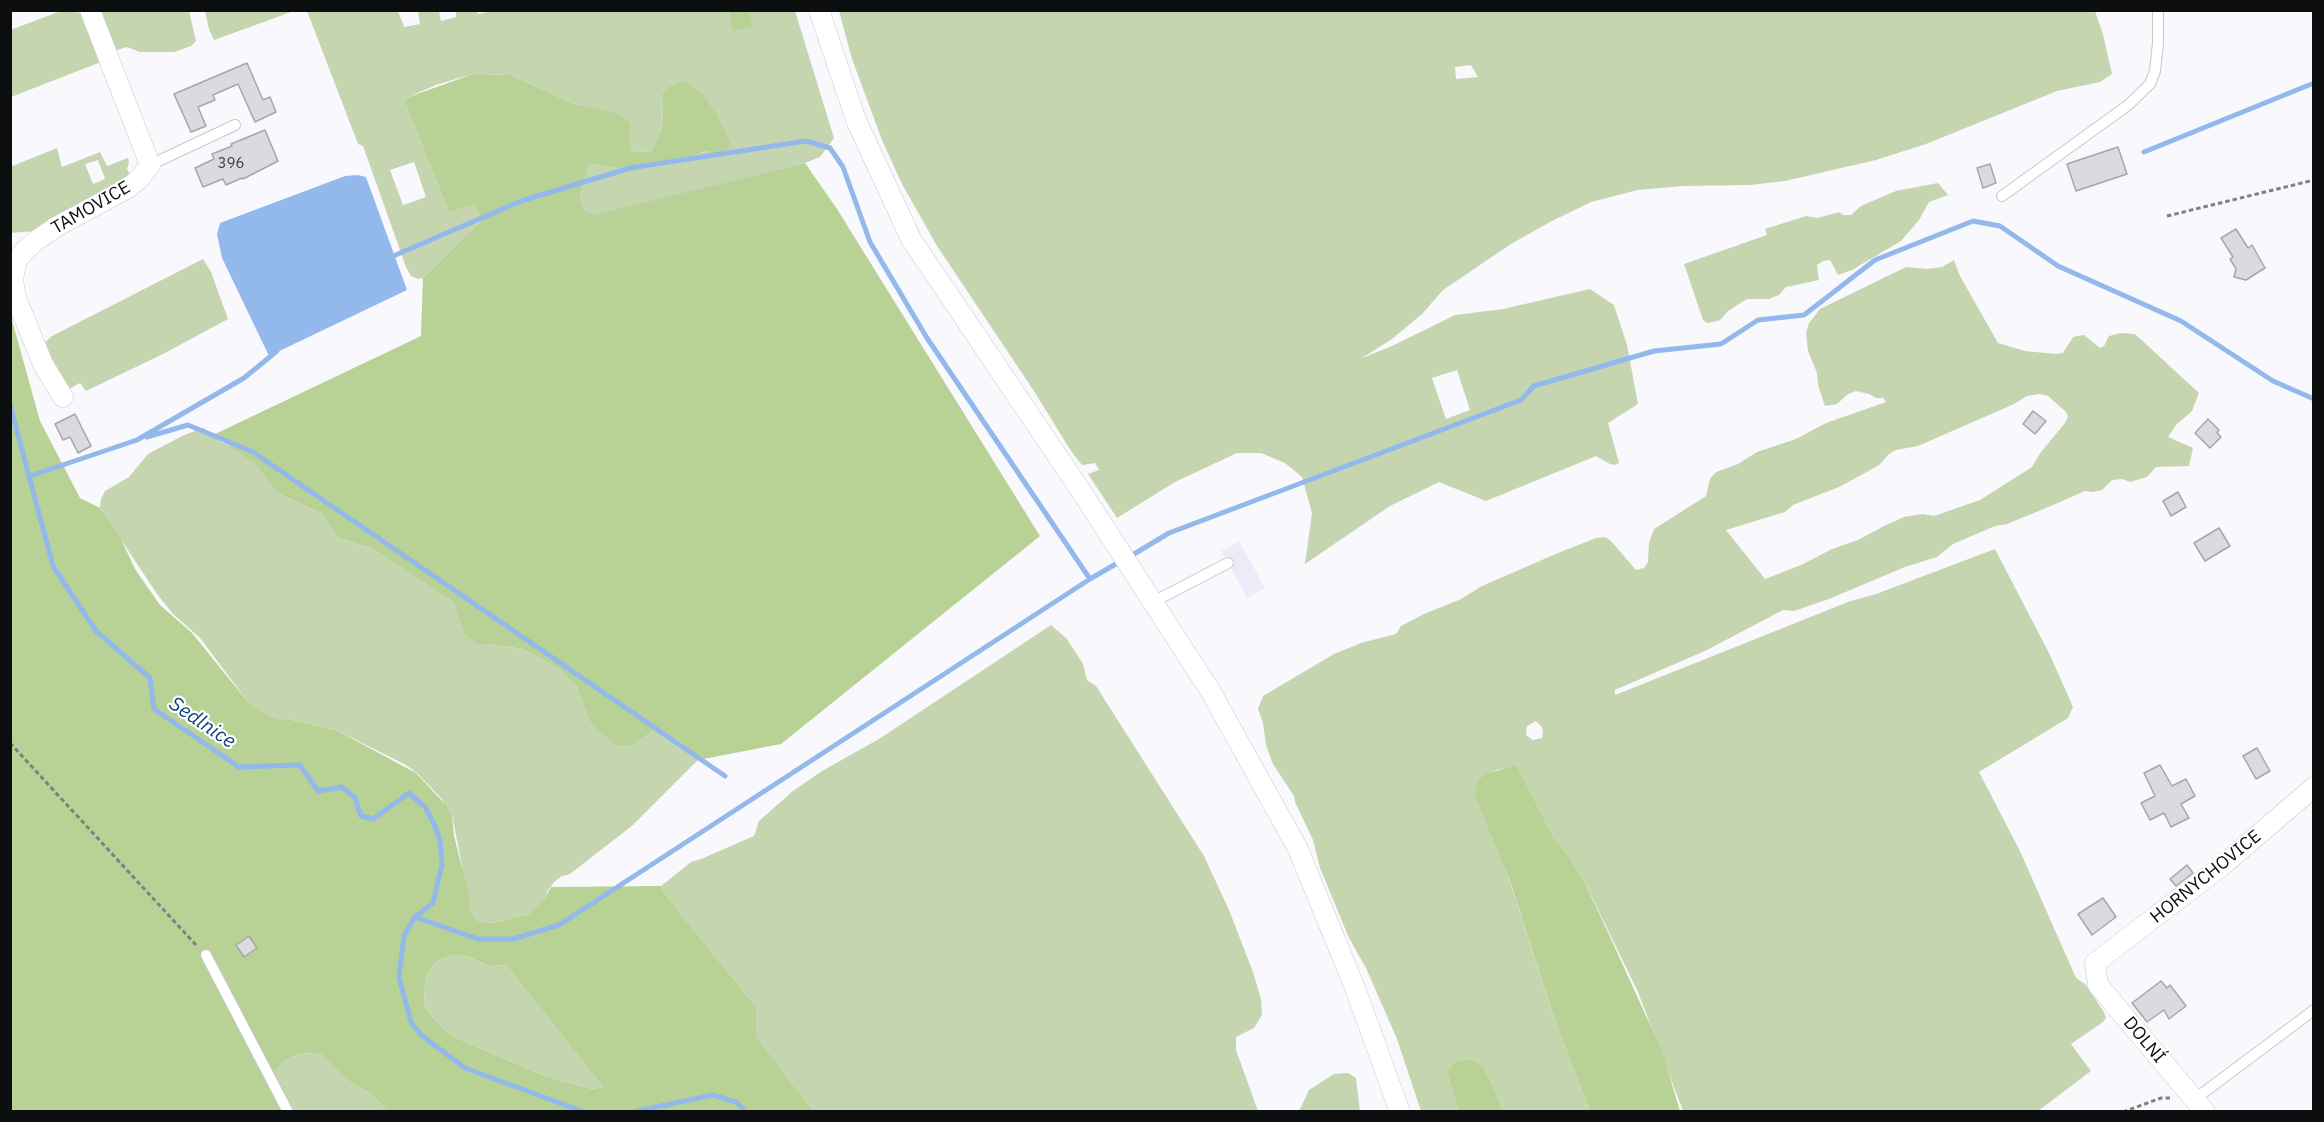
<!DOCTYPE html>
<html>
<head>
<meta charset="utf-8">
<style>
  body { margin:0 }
  #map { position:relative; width:2324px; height:1122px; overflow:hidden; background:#f9f9fd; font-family:"IBM Plex Sans",sans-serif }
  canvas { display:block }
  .frame { position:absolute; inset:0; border:12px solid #0d0e0f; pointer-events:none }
</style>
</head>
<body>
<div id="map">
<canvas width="2324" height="1122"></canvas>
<div class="frame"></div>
</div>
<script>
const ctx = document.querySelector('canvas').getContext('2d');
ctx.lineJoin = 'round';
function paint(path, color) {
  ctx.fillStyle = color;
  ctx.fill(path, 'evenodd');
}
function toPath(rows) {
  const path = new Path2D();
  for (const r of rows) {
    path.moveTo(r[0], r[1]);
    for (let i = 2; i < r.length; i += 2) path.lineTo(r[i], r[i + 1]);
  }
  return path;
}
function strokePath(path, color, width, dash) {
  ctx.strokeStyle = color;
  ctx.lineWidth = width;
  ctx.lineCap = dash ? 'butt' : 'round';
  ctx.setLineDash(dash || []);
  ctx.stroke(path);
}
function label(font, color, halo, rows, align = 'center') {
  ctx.font = font + ' "IBM Plex Sans",sans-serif';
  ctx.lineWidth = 4.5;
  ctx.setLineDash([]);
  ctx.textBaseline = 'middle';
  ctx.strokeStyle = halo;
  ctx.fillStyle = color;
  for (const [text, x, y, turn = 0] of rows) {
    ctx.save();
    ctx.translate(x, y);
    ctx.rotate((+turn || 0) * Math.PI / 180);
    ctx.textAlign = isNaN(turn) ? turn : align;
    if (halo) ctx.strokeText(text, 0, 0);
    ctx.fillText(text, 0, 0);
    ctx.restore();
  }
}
paint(toPath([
  [1239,541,1265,588,1247,598,1221,551]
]), '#ebecf7');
paint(toPath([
  [456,10,477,11,478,14,497,10,729,10,733,30,752,27,749,11,795,11,834,138,820,157,805,163,594,216,585,211,580,197,589,164,619,168,669,165,688,161,700,153,709,151,718,158,727,154,662,95,663,126,651,152,629,151,617,114,574,104,511,75,473,74,436,85,406,98,406,105,449,212,475,203,481,221,423,278,418,279,411,276,406,267,363,146,358,144,307,11,398,11,404,27,420,24,418,11,439,11,441,21,456,17],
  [414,162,426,197,403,205,390,170],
  [61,11,74,11,83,14,101,62,11,97,10,30],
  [98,11,189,11,196,41,191,46,174,52,140,52,127,47,114,51],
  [205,11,205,10,294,11,214,40,209,29],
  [839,11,2095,11,2103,34,2112,74,2100,82,2057,91,1926,144,1876,160,1785,181,1751,185,1684,186,1638,190,1591,202,1550,222,1511,244,1443,290,1422,314,1392,339,1362,358,1392,346,1455,315,1503,309,1590,289,1614,305,1627,345,1638,404,1608,423,1619,463,1614,465,1610,464,1596,456,1486,501,1439,482,1390,506,1305,564,1312,513,1302,477,1285,463,1261,453,1237,453,1175,482,1117,518,1088,474,1099,470,1095,463,1082,465,1071,451,1032,388,937,246,902,184,882,140,852,59],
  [1471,65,1478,77,1456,79,1455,67],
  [1457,370,1470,410,1446,419,1432,378],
  [57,148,62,167,100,152,107,166,128,158,129,162,127,170,133,177,35,231,11,233,10,167],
  [98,160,105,179,93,184,85,164],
  [1938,183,1948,195,1929,202,1919,220,1901,241,1852,270,1838,275,1830,260,1823,261,1817,265,1819,280,1786,287,1779,295,1769,299,1747,299,1728,311,1720,320,1713,322,1707,323,1703,320,1684,264,1767,235,1765,229,1806,216,1818,218,1839,212,1843,215,1851,215,1861,206,1896,191],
  [203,259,211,272,228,319,165,353,86,391,80,383,69,389,53,375,41,346,52,336],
  [1954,260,1960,276,1998,343,2025,351,2056,354,2063,353,2073,337,2077,336,2084,335,2100,348,2104,346,2109,336,2121,333,2135,334,2199,393,2192,411,2176,425,2168,437,2193,448,2189,466,2156,467,2147,477,2130,482,2122,479,2112,480,2102,490,2093,492,2085,491,2046,508,2007,524,1995,526,1953,544,1937,557,1905,567,1829,599,1794,611,1783,610,1707,650,1615,690,1615,695,1848,602,1876,594,1995,549,2050,655,2073,707,2068,718,1979,772,2020,851,2076,978,2085,984,2104,1012,2106,1018,2103,1022,2071,1044,2091,1071,2038,1111,1683,1111,1638,992,1583,879,1569,856,1554,838,1516,766,1496,770,1477,781,1557,1026,1590,1111,1502,1111,1499,1100,1485,1069,1447,1073,1459,1111,1421,1111,1397,1039,1366,968,1349,938,1320,868,1313,840,1295,802,1294,796,1273,764,1266,745,1263,723,1258,709,1263,696,1334,654,1361,643,1396,634,1401,626,1424,614,1461,599,1482,586,1558,553,1596,538,1605,537,1611,541,1636,570,1644,568,1648,562,1649,543,1654,529,1706,496,1710,479,1716,472,1738,464,1757,452,1796,439,1826,423,1886,402,1883,398,1876,398,1869,394,1856,391,1848,394,1837,404,1825,406,1818,385,1817,373,1808,351,1806,333,1809,323,1820,309,1906,267,1927,269,1942,267],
  [2040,394,2048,396,2066,412,2068,416,2065,423,2041,452,2032,467,1980,500,1934,516,1923,514,1904,517,1886,525,1858,540,1832,549,1801,565,1765,579,1726,530,1785,512,1793,505,1839,487,1865,473,1879,465,1889,454,1896,450,1918,446,2014,404,2027,396],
  [1536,721,1542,727,1543,733,1542,738,1533,740,1526,735,1527,726],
  [204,428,216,439,241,452,257,464,277,493,321,513,337,537,373,549,453,602,462,630,481,646,490,644,523,649,558,668,577,687,587,716,631,746,657,728,682,743,698,760,633,825,570,874,562,876,554,882,548,890,542,904,529,914,493,923,478,921,472,915,470,906,452,815,441,798,418,774,406,765,336,730,292,720,276,718,260,712,248,702,200,638,173,614,157,594,100,508,101,499,105,491,129,477,148,454,184,435],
  [1051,625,1067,639,1083,664,1087,680,1096,686,1204,856,1229,910,1253,972,1261,999,1262,1015,1254,1028,1236,1037,1236,1050,1258,1111,813,1111,756,1035,756,1007,668,898,661,886,691,862,701,859,754,836,759,821,793,791,822,771,879,739],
  [454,955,469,957,489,966,506,965,603,1087,592,1089,545,1076,454,1037,442,1027,424,1007,425,983,428,972,437,961],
  [301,1053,321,1054,351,1083,372,1094,387,1111,290,1111,272,1080,274,1070,284,1061],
  [1348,1073,1356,1078,1360,1111,1296,1111,1300,1109,1309,1090,1334,1074]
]), '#c5d5b0');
paint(toPath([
  [729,11,749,11,753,27,733,31],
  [473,74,511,75,574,104,617,113,630,123,630,151,651,152,663,126,662,95,669,87,685,81,703,95,718,117,730,142,727,154,718,158,708,151,700,153,688,161,669,165,619,168,589,164,580,197,585,211,594,215,805,163,837,209,1040,536,781,744,698,760,682,743,657,728,631,746,617,745,595,728,587,716,577,687,558,668,523,649,490,644,481,646,469,638,462,630,453,602,373,549,337,537,321,513,277,493,256,464,213,435,421,336,423,278,481,221,475,204,449,212,406,105,406,98],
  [10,313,40,421,80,498,100,508,120,537,135,569,160,605,192,633,248,702,261,712,276,718,292,720,336,730,416,773,446,805,452,815,454,836,469,894,470,906,472,915,478,921,493,923,529,914,541,904,551,887,661,886,668,898,756,1007,756,1035,813,1111,387,1111,372,1094,351,1083,321,1054,301,1053,284,1061,274,1071,273,1080,290,1111,11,1111],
  [454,955,469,957,489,966,506,965,603,1087,592,1089,545,1076,454,1037,442,1027,424,1007,425,983,428,972,437,961],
  [1516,765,1554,838,1569,856,1583,879,1611,939,1662,1051,1680,1111,1590,1111,1557,1026,1508,875,1475,796,1477,781,1486,774],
  [1469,1060,1476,1062,1485,1069,1499,1100,1502,1111,1459,1111,1447,1073,1453,1065,1460,1061]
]), '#b8d194');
paint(toPath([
  [358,175,366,177,407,290,269,356,222,258,217,234,220,223,345,176]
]), '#93b9ec');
strokePath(toPath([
  [2144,152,2314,83],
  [391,257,521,201,630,168,806,141,830,148,843,167,870,242,927,338,1090,579],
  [10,405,53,566,96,631,150,678,154,709,239,767,300,765,318,791,342,787,355,798,361,816,373,819,409,793,425,807,434,824,440,840,442,865,433,903,415,917,404,936,399,977,411,1022,421,1035,465,1068,584,1112],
  [147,437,188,425,253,452,725,776],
  [30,476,137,440,244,378,277,351],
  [1129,557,1169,533,1521,400,1534,386,1654,351,1721,344,1758,320,1804,315,1875,260,1973,221,2000,226,2058,266,2181,321,2273,381,2314,399],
  [415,917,478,939,513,939,559,925,1090,579,1121,561],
  [633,1112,713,1095,736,1102,746,1112]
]), '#93b9ec', 5);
const building = toPath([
  [247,63,263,100,270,97,276,112,255,122,238,84,213,95,215,100,198,107,206,126,191,132,174,94,247,63],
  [265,130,278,161,243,179,242,178,226,185,223,179,203,187,195,168,214,159,212,154,232,146,231,144,265,130],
  [2118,147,2127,174,2076,191,2067,164,2118,147],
  [1990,164,1996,183,1983,188,1977,168,1990,164],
  [2236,229,2248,248,2252,245,2265,268,2246,280,2234,277,2236,269,2230,259,2233,257,2221,238,2236,229],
  [2033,411,2046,421,2035,434,2023,424,2033,411],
  [75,414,91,446,78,453,70,437,63,440,55,424,75,414],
  [2208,419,2219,430,2217,433,2221,437,2210,448,2195,433,2208,419],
  [2178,492,2186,507,2171,516,2163,501,2178,492],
  [2219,528,2230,546,2205,561,2194,543,2219,528],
  [2257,748,2270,771,2256,779,2243,756,2257,748],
  [2160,765,2172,786,2186,779,2195,796,2181,804,2189,818,2171,827,2164,813,2150,820,2141,803,2155,796,2144,773,2160,765],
  [2187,865,2193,873,2176,886,2170,879,2187,865],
  [2103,898,2116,917,2092,935,2078,914,2103,898],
  [249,936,257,948,244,957,236,945,249,936],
  [2161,981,2167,988,2170,985,2186,1006,2169,1019,2164,1010,2147,1022,2132,1003,2161,981]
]);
paint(building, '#dbdbdf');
strokePath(building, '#a6a6aa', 1.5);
const lane = toPath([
  [150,165,235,125],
  [2002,196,2127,106,2150,84,2155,71,2158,43,2158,10],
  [1153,602,1228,563],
  [206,955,288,1112],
  [2195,1099,2314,1010]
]);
const street = toPath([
  [819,10,856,120,911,239,1081,491,1211,692,1298,849,1355,988,1400,1112],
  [63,397,43,364,16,298,13,280,16,262,24,251,37,240,56,227,128,188,139,179,150,165,90,10],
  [2205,1112,2098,985,2095,963,2223,865,2314,787]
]);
strokePath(lane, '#c8c8cc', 12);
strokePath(street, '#c8c8cc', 21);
strokePath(toPath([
  [2167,216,2314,180],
  [10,743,196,945],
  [2123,1112,2161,1098,2170,1098]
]), '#808083', 3, [4.5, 3]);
strokePath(lane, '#fff', 10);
strokePath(street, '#fff', 20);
label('15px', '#404143', null, [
  ["396",231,164]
]);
label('18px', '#0d0e0f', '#fff', [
  ["TAMOVICE",91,208,-30],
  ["HORNYCHOVICE",2206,877,-39],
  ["DOLNÍ",2144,1040,50]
]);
label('italic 20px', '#10427f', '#fff', [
  ["Sedlnice",202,723,34]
]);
</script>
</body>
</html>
